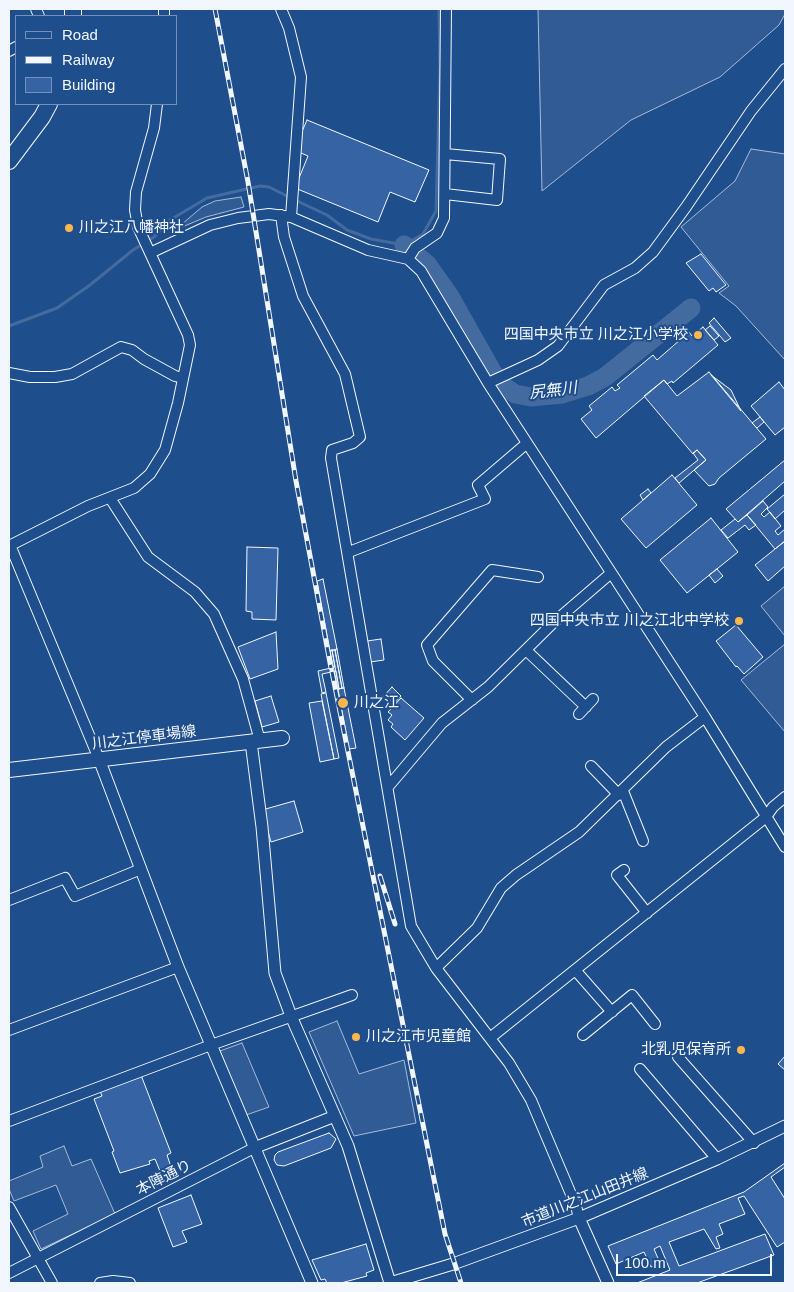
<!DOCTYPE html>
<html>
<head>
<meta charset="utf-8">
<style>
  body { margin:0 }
  #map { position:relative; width:794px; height:1292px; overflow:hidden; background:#1f4e8c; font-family:Helvetica,sans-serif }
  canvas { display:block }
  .frame { position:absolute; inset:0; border:10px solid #f2f6ff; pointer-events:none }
  .legend { position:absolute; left:15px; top:15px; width:162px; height:90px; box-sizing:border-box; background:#1f4e8c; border:1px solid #7391ba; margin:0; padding:6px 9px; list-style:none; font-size:15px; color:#f2f6ff }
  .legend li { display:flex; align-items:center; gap:10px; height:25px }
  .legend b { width:25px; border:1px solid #7391ba }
  .scale { position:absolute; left:616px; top:1254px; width:156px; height:22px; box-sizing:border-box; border:2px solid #f2f6ff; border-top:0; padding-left:6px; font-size:15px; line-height:18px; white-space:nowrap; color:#f2f6ff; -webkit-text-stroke:4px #1f4e8c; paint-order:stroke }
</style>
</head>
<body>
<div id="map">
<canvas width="794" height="1292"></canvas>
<div class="frame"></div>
<ul class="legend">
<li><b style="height:6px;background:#1f4e8c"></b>Road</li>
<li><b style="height:6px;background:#f2f6ff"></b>Railway</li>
<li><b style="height:14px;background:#3563a3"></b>Building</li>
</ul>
<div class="scale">100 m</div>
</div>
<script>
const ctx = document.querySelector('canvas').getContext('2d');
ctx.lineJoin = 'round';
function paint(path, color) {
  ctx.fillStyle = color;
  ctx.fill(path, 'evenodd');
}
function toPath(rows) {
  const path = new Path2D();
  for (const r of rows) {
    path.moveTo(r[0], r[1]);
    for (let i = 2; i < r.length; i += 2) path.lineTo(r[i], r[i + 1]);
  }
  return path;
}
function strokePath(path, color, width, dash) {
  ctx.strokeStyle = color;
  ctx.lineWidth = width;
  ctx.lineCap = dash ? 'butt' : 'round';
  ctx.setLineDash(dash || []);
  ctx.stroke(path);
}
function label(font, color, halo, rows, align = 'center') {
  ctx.font = font + ' Helvetica,"Noto Sans JP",sans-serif';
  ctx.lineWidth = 4;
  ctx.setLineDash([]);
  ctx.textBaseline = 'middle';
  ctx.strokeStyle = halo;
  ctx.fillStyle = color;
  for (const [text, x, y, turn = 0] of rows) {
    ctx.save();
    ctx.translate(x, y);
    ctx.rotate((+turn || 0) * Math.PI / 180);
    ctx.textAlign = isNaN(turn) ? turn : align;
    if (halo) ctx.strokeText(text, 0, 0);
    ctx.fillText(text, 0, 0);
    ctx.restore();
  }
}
const built = toPath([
  [538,9,785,9,785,14,779,25,720,77,631,120,542,191,538,9],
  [751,149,785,154,785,360,736,306,719,293,729,286,681,227,735,181,751,149],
  [241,197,244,207,206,217,175,230,202,207,215,201,241,197],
  [785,586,785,636,761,606,785,586],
  [785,644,785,732,741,680,785,644],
  [337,1021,359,1074,404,1060,416,1123,354,1136,309,1032,337,1021],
  [242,1043,269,1107,246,1115,220,1051,242,1043],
  [64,1146,72,1166,91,1159,115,1214,41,1249,33,1231,68,1214,56,1185,14,1201,9,1189,9,1181,43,1167,40,1156,64,1146]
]);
paint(built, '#305b95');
strokePath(built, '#a8bbd7', 1);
strokePath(toPath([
  [295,200,327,215,347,230,371,239,404,245,423,234,436,211,440,68,439,9],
  [9,326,57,308,90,285,133,250,154,237,170,220,207,198,260,186,269,187,289,197]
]), '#446ba0', 3);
strokePath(toPath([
  [404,245,427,264,449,295,493,373,502,385,515,394,531,397,562,394,588,386,605,377,691,308]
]), '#446ba0', 19);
const building = toPath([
  [307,120,429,170,415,202,390,192,378,222,295,188,308,156,294,150,307,120],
  [701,254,726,285,716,292,713,288,709,291,686,263,701,254],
  [714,318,731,338,725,342,709,323,714,318],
  [710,326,719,336,714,340,705,330,710,326],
  [703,327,718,345,673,383,672,381,667,384,664,380,596,438,581,419,592,410,589,406,612,387,615,391,620,388,617,385,653,355,657,360,689,332,692,336,703,327],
  [709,372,766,439,719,478,715,484,709,486,694,470,706,460,697,450,693,454,644,396,664,380,677,396,709,372],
  [711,375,731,390,741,411,711,375],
  [779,382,785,390,785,427,775,435,751,406,779,382],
  [760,417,764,422,757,428,752,423,760,417],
  [697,450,706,460,679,483,675,478,698,460,693,453,697,450],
  [785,460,785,481,738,522,726,509,785,460],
  [672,475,697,505,646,548,621,519,672,475],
  [648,489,651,493,643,500,640,495,648,489],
  [785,494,785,510,775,519,767,509,785,494],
  [763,501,768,507,761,514,764,517,770,512,781,526,775,531,778,535,785,529,785,541,775,549,747,515,763,501],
  [747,515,756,525,749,530,745,525,728,538,721,530,735,519,738,522,747,515],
  [711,518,738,552,687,593,660,560,711,518],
  [785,541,785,566,768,581,755,565,785,541],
  [247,547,278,548,276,620,252,619,252,612,246,611,247,547],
  [717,569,723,576,715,583,709,575,717,569],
  [323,579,337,649,330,651,317,581,323,579],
  [736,625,763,657,744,674,737,666,736,667,716,641,736,625],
  [276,632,278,669,250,679,238,647,276,632],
  [381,639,384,660,370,662,367,641,381,639],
  [337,649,344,688,342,688,335,650,337,649],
  [332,650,339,689,338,689,330,651,332,650],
  [332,650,335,650,342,688,339,689,336,671,322,674,326,692,322,693,318,671,335,667,332,650],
  [392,687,401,696,391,707,382,698,392,687],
  [344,688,356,748,349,749,338,689,344,688],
  [326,693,339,758,334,759,321,694,326,693],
  [271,696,279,722,262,727,255,701,271,696],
  [401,698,424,718,405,740,391,727,393,724,388,720,392,715,388,712,401,698],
  [322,701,334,759,320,762,309,703,322,701],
  [294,801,303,832,271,842,262,810,294,801],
  [785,1056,785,1070,778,1064,785,1056],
  [141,1075,171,1153,167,1155,171,1167,160,1171,155,1159,149,1161,150,1164,120,1173,112,1152,114,1151,94,1099,102,1096,100,1091,141,1075],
  [329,1133,336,1139,331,1148,284,1166,277,1165,274,1160,275,1155,278,1152,329,1133],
  [785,1163,785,1167,771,1177,785,1199,785,1242,777,1247,744,1196,738,1198,745,1214,719,1224,723,1234,716,1237,720,1248,716,1249,704,1229,669,1242,679,1266,765,1234,774,1255,697,1283,637,1283,670,1270,660,1246,654,1249,660,1263,651,1267,644,1252,616,1264,608,1246,744,1192,785,1163],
  [191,1195,202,1224,182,1231,187,1242,173,1247,158,1208,191,1195],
  [366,1244,374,1270,366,1273,367,1276,341,1283,327,1283,325,1279,321,1280,312,1260,366,1244]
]);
paint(building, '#3563a3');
strokePath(building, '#f2f6ff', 1);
const minor = toPath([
  [36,9,39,16],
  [164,9,164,16],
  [281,9,289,28,301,77,291,217],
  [9,51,16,47],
  [445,194,497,200,500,159,445,154],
  [281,215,284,237,303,296,345,374,360,437,353,443,332,450,331,458,411,926,436,968,509,1063,531,1100,576,1206,579,1218],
  [150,253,210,225,238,218,269,214,291,217,368,250,408,259,421,271,488,383,705,717,785,847],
  [408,259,415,248,437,233,444,218,446,9],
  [9,373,30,377,55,377,72,374,121,347,132,350,144,359,175,376,183,378],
  [488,383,538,360,558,346,604,285,635,268,653,252,686,207,751,111,785,69],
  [110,498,148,557,195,592,214,614,243,679,260,741],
  [10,545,99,759],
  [9,546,88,506,134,488,150,474,165,450,178,403,190,345,188,335,138,227,135,210,136,192,154,128,157,104],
  [349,552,485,499,478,485,526,444],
  [526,650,586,707],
  [472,700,433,661,427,645,492,570,538,577],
  [579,714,593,699],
  [591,766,619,795],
  [388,787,442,723,488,687,553,623,610,574],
  [623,791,643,841],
  [624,870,617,875,647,913],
  [9,900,65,878,75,896,141,869],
  [436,968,477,928,501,888,516,875,579,832,666,747,705,717],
  [576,971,612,1012],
  [9,1030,178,967],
  [583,1035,632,995,655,1024],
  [490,1038,766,817,773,807,785,797],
  [678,1057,754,1143],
  [640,1069,717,1159],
  [9,1121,211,1045,352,995],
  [9,1207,52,1283],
  [9,1273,254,1148],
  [100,1283,113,1281,130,1283]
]);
const tertiary = toPath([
  [251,742,262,827,275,973,291,1016,348,1146,390,1283],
  [99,759,178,967,312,1283],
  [254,1148,335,1116],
  [579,1218,608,1283],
  [390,1283,453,1264,579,1218,717,1159,785,1126]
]);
const secondary = toPath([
  [9,770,282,738]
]);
const trunk = toPath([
  [73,9,73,16],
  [9,161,42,117,49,104]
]);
strokePath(minor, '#f2f6ff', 12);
strokePath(tertiary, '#f2f6ff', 13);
strokePath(secondary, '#f2f6ff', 16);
strokePath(trunk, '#f2f6ff', 18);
strokePath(minor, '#1f4e8c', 10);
strokePath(tertiary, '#1f4e8c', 11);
strokePath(secondary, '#1f4e8c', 14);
strokePath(trunk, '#1f4e8c', 16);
const rail = toPath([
  [215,9,248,182,296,481,331,668],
  [332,672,445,1234,461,1283],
  [380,876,395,924]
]);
strokePath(rail, '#f2f6ff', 5);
strokePath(rail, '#1f4e8c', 3, [9]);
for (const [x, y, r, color] of [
  [69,228,5,"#ffb74d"],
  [698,335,5,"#ffb74d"],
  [739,621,5,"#ffb74d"],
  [343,703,6,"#ffb74d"],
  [356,1037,5,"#ffb74d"],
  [741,1050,5,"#ffb74d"]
]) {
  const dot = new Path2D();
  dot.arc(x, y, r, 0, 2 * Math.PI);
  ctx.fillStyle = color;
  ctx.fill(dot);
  strokePath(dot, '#1f4e8c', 2);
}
label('15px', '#f2f6ff', '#1f4e8c', [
  ["川之江八幡神社",79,228],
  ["四国中央市立 川之江小学校",688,335,"right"],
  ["四国中央市立 川之江北中学校",729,621,"right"],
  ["川之江",354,703],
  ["川之江市児童館",366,1037],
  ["北乳児保育所",731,1050,"right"]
], 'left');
label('15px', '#f2f6ff', '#1f4e8c', [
  ["川之江停車場線",144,738,-7],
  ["本陣通り",164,1178,-27],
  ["市道川之江山田井線",585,1198,-22]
]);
label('italic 16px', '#f2f6ff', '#1f4e8c', [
  ["尻無川",553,391,-7]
]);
</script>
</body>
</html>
